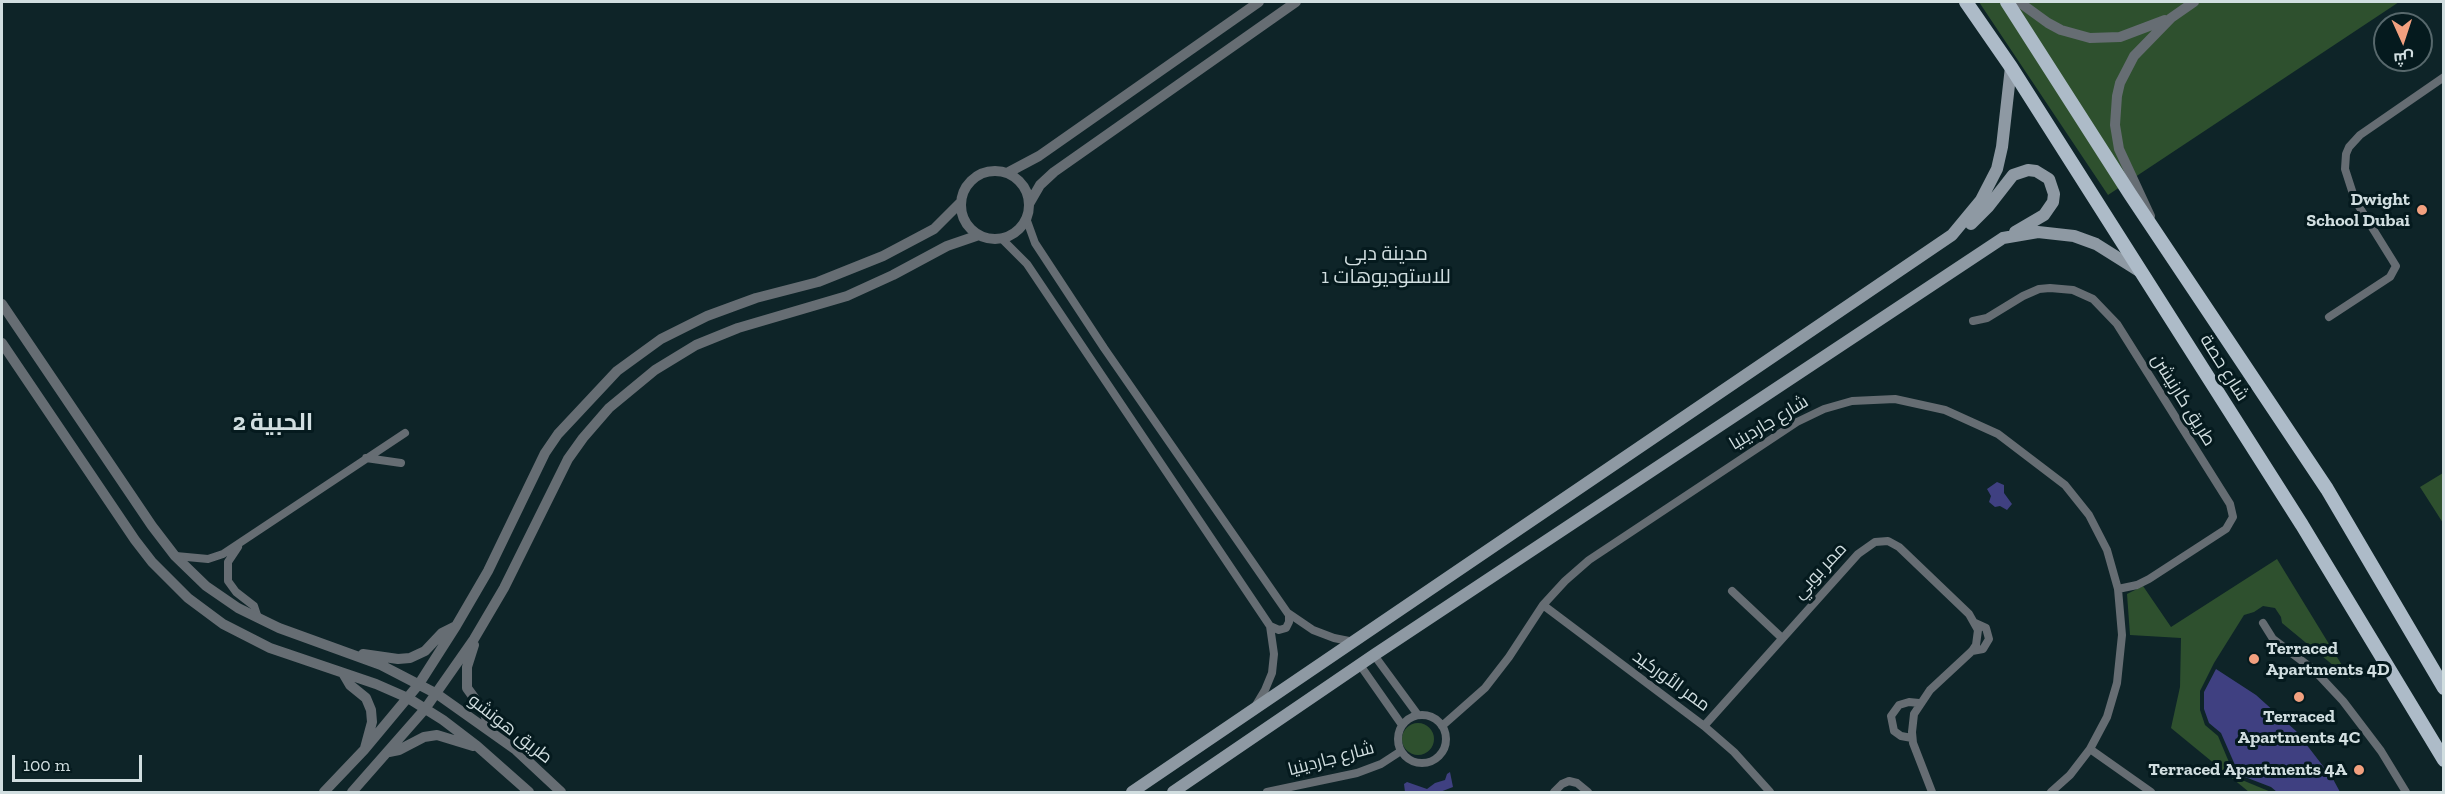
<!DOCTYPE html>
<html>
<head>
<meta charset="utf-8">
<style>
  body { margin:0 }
  #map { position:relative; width:2445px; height:794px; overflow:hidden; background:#0e2428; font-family:"Zilla Slab",Cairo,serif }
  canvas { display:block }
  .frame { position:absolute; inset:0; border:3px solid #d1dee0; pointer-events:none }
  .north { position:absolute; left:2373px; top:12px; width:60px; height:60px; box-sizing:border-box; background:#051a1e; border:2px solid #57686c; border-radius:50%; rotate:177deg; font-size:16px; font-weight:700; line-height:24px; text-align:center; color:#d1dee0 }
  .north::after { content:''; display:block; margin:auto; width:21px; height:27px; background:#f2a07f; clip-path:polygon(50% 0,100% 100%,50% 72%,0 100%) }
  .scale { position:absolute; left:12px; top:755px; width:130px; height:27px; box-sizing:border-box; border:3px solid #d1dee0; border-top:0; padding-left:8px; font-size:18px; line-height:21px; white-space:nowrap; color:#d1dee0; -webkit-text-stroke:4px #051a1e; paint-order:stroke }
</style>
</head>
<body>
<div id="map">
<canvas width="2445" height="794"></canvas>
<div class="frame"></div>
<div class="north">ش</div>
<div class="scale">100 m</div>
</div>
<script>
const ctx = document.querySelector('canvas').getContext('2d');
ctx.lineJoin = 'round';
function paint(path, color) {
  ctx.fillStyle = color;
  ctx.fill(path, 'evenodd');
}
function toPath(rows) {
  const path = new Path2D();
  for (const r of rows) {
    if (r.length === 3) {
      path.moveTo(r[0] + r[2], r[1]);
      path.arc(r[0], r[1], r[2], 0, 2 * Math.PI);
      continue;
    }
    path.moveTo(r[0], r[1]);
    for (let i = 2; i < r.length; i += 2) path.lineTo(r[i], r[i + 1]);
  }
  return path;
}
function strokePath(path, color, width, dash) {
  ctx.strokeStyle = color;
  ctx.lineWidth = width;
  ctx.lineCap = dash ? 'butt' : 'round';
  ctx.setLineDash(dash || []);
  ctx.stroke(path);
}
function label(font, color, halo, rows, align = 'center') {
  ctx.font = font + ' "Zilla Slab",Cairo,serif';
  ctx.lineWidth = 6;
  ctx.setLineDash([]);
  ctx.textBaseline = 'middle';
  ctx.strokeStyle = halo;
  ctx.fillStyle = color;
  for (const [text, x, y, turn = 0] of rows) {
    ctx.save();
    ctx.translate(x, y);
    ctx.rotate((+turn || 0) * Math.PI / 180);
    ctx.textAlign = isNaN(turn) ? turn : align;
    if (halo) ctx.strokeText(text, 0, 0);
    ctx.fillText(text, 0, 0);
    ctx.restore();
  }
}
paint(toPath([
  [1979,2,2399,2,2108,195],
  [2443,473,2443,523,2420,487],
  [2277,559,2351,680,2282,623,2281,617,2275,608,2263,606,2254,612,2244,615,2214,663,2200,691,2200,710,2205,725,2218,736,2231,767,2242,780,2271,792,2249,792,2171,728,2180,687,2181,638,2130,635,2127,594,2143,586,2171,627],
  [1418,739,16]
]), '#2e502e');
paint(toPath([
  [1997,482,2004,485,2004,493,2012,504,2007,510,2000,506,1995,507,1989,502,1991,496,1987,489],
  [2216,669,2256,695,2296,731,2333,779,2340,792,2277,792,2271,787,2245,777,2235,765,2221,733,2209,723,2204,709,2204,692],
  [1450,772,1453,787,1440,792,1405,792,1404,784,1407,782,1427,789,1435,783,1445,780,1447,774]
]), '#3f4081');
strokePath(toPath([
  [1001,238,1027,264,1270,626,1279,630,1286,628,1289,622,1289,615,1104,348,1035,243,1026,218],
  [2329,317,2390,277,2396,266,2355,200,2345,169,2346,154,2349,147,2360,135,2444,77],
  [1973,321,1987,318,2023,296,2039,289,2050,288,2073,290,2093,299,2117,324,2230,504,2233,517,2226,529,2149,579,2137,585,2118,589],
  [366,458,401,463],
  [238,547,228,562,228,581,236,592,254,606,258,618],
  [176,556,208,559,223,554,405,433],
  [1732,591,1782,638],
  [1543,605,1704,726,1734,752,1770,792],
  [1288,613,1313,630,1334,638,1354,642],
  [2263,623,2273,639,2314,670,2343,701,2381,751,2406,792],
  [1972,651,1983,649,1989,639,1986,628,1975,623],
  [1374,655,1418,715],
  [1360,665,1402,725],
  [1256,705,1265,690,1272,673,1274,654,1270,626],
  [1422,739,24],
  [1442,726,1485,688,1509,657,1543,605,1565,581,1589,560,1797,422,1824,409,1852,401,1895,399,1945,410,1998,434,2065,485,2089,515,2107,550,2118,589,2122,635,2117,683,2107,717,2090,749,2070,775,2051,792],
  [1704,726,1858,554,1875,542,1888,541,1899,547,1969,614,1978,630,1976,645,1972,651,1930,690,1914,714,1912,732,1913,743,1932,792],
  [1912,738,1901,736,1894,731,1891,716,1899,705,1909,702,1919,703],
  [2090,749,2151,792],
  [1267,792,1357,773,1381,764,1401,751],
  [1554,792,1562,784,1569,781,1577,783,1588,792]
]), '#666d73', 8);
strokePath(toPath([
  [2019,2,2048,23,2061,30,2090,38,2120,37,2165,20],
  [995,205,34],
  [1007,173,1039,156,1259,2],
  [1029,204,1040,185,1054,172,1296,2],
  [2150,216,2119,149,2115,125,2117,96,2120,83,2134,56,2171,18,2194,2],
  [2,304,152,526,175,556,206,586,238,608,279,628,381,665,437,694,516,750,561,792],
  [2,343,135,540,152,562,188,598,223,624,270,648,376,684,408,698,443,720,477,746,529,792],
  [474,645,467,667,467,688,485,713,489,729],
  [363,654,398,659,410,658,425,651,442,633,456,626],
  [343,673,350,685,366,698,371,710,372,722,365,748],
  [389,752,399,750,424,737,437,735,473,746],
  [324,792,364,750,419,684,456,626,488,571,545,453,558,434,617,371,661,339,707,316,756,298,818,282,883,256,934,229,961,202],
  [352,792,425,709,474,639,504,588,568,459,583,438,609,408,655,370,696,345,738,328,847,296,893,275,947,246,979,235]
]), '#666d73', 10);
strokePath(toPath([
  [1971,224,1988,207,2013,175,2028,170,2036,171,2049,179,2054,194,2053,202,2044,215,2015,232],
  [1132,792,1952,235,1981,200,1997,169,2002,147,2011,67],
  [1173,792,1374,655,2003,238,2038,232,2074,236,2096,244,2139,271]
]), '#8e99a3', 12);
strokePath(toPath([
  [1966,2,2011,67,2302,525,2444,760],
  [2007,2,2130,194,2327,489,2444,688]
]), '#adbbc8', 14);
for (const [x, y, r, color] of [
  [2422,210,6,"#f2a07f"],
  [2254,659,6,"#f2a07f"],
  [2299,697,6,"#f2a07f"],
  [2359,770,6,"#f2a07f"]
]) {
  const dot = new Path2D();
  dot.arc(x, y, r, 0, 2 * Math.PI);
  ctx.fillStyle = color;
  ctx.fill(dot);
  strokePath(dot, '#051a1e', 2);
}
label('bold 18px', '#d1dee0', '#051a1e', [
  ["Dwight",2410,200],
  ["School Dubai",2410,221],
  ["Terraced",2266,649,"left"],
  ["Apartments 4D",2266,670,"left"],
  ["Terraced",2299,717,"center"],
  ["Apartments 4C",2299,738,"center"],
  ["Terraced Apartments 4A",2347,770]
], 'right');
label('18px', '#d1dee0', '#051a1e', [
  ["شارع حصة",2224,368,58],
  ["طريق كارنيشن",2183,400,58],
  ["شارع جاردينيا",1769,423,-31],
  ["ممر بوبي",1820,571,-47],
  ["ممر الأوركيد",1671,681,36],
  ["طريق هونشو",510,729,38],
  ["شارع جاردينيا",1331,759,-15]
]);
label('20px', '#d1dee0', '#051a1e', [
  ["مدينة دبي",1386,254],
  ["للاستوديوهات 1",1386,277]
]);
label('bold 24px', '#d1dee0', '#051a1e', [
  ["الحبية 2",273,423]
]);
</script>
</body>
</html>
